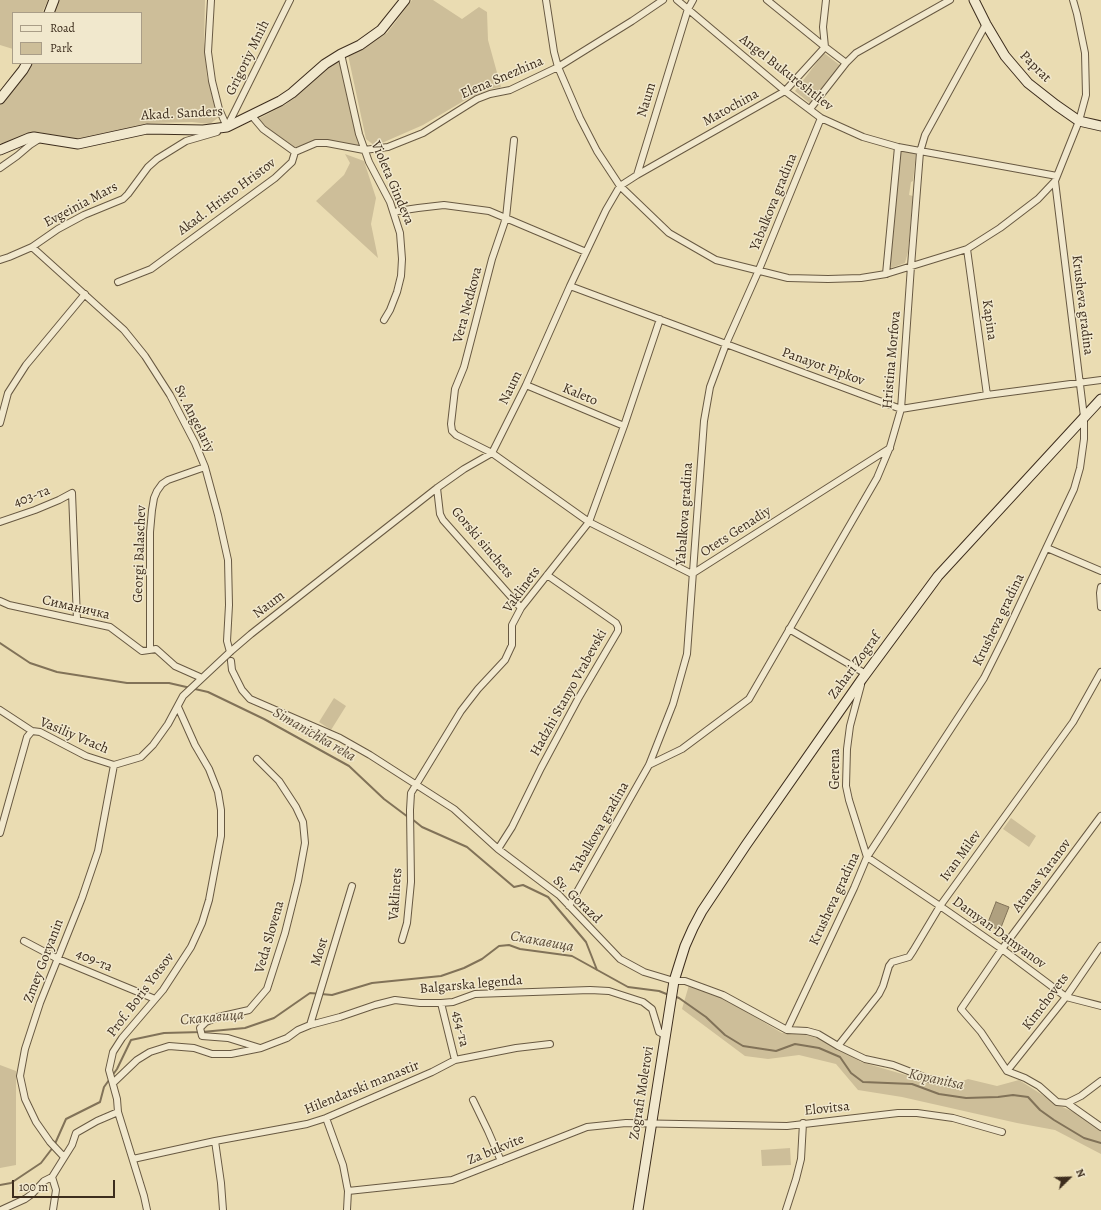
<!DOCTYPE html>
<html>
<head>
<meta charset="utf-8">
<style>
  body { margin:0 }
  #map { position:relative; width:1101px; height:1210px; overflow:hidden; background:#eadcb2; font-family:Alegreya,serif }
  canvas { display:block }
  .legend { position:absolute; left:12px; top:12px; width:130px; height:52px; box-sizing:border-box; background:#f1e8cd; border:1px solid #a99d87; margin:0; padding:5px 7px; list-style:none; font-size:12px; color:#3d2d1d }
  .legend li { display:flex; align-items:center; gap:8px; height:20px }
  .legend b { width:20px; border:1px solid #a99d87 }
  .north { position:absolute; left:1049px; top:1158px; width:40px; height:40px; -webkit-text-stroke:3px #f1e8cd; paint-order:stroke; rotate:67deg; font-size:11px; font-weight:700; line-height:16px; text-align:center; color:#3d2d1d }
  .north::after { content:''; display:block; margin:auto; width:14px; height:18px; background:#3d2d1d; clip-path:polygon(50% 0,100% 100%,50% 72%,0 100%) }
  .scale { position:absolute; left:12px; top:1180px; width:103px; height:18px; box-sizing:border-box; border:2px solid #3d2d1d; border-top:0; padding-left:5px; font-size:12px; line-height:14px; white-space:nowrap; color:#3d2d1d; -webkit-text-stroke:3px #f1e8cd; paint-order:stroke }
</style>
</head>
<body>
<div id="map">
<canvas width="1101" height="1210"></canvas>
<ul class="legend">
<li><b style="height:5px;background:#f1e8cd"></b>Road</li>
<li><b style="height:11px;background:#cdbe99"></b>Park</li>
</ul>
<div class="north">N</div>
<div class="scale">100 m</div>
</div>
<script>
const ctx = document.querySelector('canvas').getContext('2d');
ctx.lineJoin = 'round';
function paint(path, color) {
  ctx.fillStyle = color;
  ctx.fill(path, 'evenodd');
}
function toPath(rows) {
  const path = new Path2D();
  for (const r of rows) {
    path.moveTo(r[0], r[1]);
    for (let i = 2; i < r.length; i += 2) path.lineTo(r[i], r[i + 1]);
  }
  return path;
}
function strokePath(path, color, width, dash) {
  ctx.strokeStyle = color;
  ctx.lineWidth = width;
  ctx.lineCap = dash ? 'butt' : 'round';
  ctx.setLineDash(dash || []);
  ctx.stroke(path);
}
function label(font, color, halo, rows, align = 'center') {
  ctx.font = font + ' Alegreya,serif';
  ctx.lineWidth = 3;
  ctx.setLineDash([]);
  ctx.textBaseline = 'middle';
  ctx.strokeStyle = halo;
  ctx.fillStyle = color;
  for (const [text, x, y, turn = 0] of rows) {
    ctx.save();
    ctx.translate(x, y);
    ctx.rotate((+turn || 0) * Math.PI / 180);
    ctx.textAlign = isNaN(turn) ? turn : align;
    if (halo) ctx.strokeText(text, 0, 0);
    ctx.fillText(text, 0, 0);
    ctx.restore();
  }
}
paint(toPath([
  [0,0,48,0,42,13,13,13,13,49,0,45],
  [58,0,205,0,204,42,207,77,219,117,210,124,192,122,150,123,80,140,38,132,10,142,0,143,0,105,24,75,31,63,141,63,141,13,53,13],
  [412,0,433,0,462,19,479,7,487,12,488,40,501,87,490,89,467,99,423,125,375,146,366,139,348,55,387,33],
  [824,53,841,66,812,105,795,91],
  [340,61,359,147,330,141,296,153,266,129,258,119,286,104,326,67],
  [899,150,916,153,913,181,911,182,909,195,913,196,908,252,905,263,888,269],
  [345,154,364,161,376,198,371,224,378,258,316,201,344,175,350,163],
  [334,698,346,706,331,730,319,722],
  [1011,818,1036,836,1029,847,1003,829],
  [689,985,721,997,782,1033,818,1036,861,1062,947,1087,968,1079,997,1086,1019,1080,1060,1106,1101,1124,1101,1154,1055,1130,1017,1123,902,1097,858,1090,836,1064,799,1055,768,1059,745,1056,682,1009],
  [0,1065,16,1071,16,1165,0,1168],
  [790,1148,791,1165,762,1166,761,1150]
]), '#cdbe99');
const water = toPath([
  [996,902,1009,907,1000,930,987,925,996,902]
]);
paint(water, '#afa07f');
strokePath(water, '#817258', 1);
strokePath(toPath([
  [0,643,30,663,57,672,127,683,169,683,208,692,264,719,349,766,384,799,408,817],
  [412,819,422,827,467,847,514,887,523,885,548,897,586,942,597,970],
  [674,996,679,998,706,1017,725,1035,743,1046,776,1051,795,1044,819,1048,840,1057,851,1073,863,1082,912,1084,939,1094,966,1098,998,1097,1013,1095,1028,1097,1040,1110,1054,1120,1084,1138,1101,1143],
  [0,1185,11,1183,41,1163,54,1146,66,1119,100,1102,104,1087,117,1069,131,1040,164,1033,202,1032,245,1028,274,1018,310,993,332,995,372,983,441,976,464,968,482,959,499,946,509,945,520,949,572,956,628,987,659,991,669,995]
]), '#817258', 2);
const street = toPath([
  [211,0,208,52,212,81,219,109,227,127],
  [546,0,554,52,558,67,580,118,597,151,620,186,669,233,716,260,788,278,828,279,861,278,886,274,967,249,1000,228,1038,199,1055,181,1079,121,1086,95,1085,53,1077,14,1073,0],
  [677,0,785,91,821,118,863,137,898,147,1057,176],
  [767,0,825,47,846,63],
  [341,54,359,134,369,162,390,202,400,233,402,259,401,276,397,292,390,310,384,320],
  [810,109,846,63,856,53,950,0],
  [252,116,263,129,295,152],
  [227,127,290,0],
  [514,140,506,218,492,259,464,367,455,389,451,424,452,431,456,435,492,453,589,522,692,574,890,448],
  [295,152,316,143,327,143,364,150,388,147,423,133,477,99,490,94,510,90,558,67,632,21,663,0],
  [0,168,17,156,30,145,41,138],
  [637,175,785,91,825,47,823,27,826,0],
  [394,213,398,211,418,208,444,205,489,211,586,252],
  [32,247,124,330,145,356,170,395,195,443,205,467,218,515,228,560,229,605,227,641,230,652],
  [967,249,987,395],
  [0,260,9,257,32,247,58,229,84,215,123,199,128,194,148,167,157,159,186,141,217,132],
  [886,274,898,147],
  [118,282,151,269,275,178,292,162,295,152],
  [570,286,901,409,987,395,1101,380],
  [526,385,624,426],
  [0,423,8,393,26,365,85,294],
  [437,488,440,514,443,520,521,608],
  [0,522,35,510,59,500,72,493,77,619],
  [1047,548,1101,571],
  [1101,587,1100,593,1101,607],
  [0,601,9,605,110,627,142,651,156,649,175,666,202,678],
  [789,629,866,674],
  [150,649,150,532,152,510,154,498,157,491,162,484,168,480,205,467],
  [231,661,232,670,242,690,250,699,340,738,370,755,454,809,498,849,559,895,620,959,644,972,674,981,685,981,723,995,787,1030,807,1031,818,1034,838,1046,865,1059,893,1065,929,1079,948,1083],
  [861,685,850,726,847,749,846,786,849,800,867,857,940,906,1002,949,1066,997,1101,1006],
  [0,710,32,731,40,732,86,756,114,765,141,757,153,745,168,724,183,696,230,652,251,634,437,488,464,469,492,453,526,385,570,286,606,210,620,186,637,175,688,9,693,0],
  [257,759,279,781,296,807,303,822,305,843,298,881,285,933,267,989,249,1010,218,1017,206,1022,200,1028,202,1036,228,1038,260,1048],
  [649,765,682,749,749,699,877,478,890,447,901,409,911,266,920,152,925,135,986,24],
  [1101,816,1002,949,961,1009,981,1032,1007,1071,1025,1078,1039,1086,1057,1102,1067,1103,1081,1096,1101,1081],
  [0,833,27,737,32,731],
  [498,849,512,827,541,768,578,699,618,631,618,627,616,623,547,575],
  [569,906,649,765,673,704,687,654,704,421,710,387,726,344,758,272,821,118],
  [402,940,407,923,411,882,410,810,411,793,461,711,478,689,505,660,512,645,512,625,521,608,589,522,624,426,660,319],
  [24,941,58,959,155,999],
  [441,1003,455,1060],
  [310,1025,352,886],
  [787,1030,854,888,867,857,984,678,1004,638,1074,489,1080,468,1084,439,1084,417,1055,181],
  [838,1046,879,994,883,986,889,966,892,962,909,957,913,951,940,906,1073,722,1101,672],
  [1007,1071,1066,997,1101,946],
  [113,1083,137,1060,150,1052,169,1046,194,1048,212,1054,231,1054,261,1048,287,1038,298,1030,310,1025,340,1017,375,1005,395,1000,420,1003,441,1003,453,1002,475,994,590,990,609,991,643,1002,652,1009,659,1032,665,1035],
  [473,1100,488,1131,501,1161],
  [1067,1103,1101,1127],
  [326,1118,343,1165,348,1191,347,1210],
  [215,1141,221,1183,223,1210],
  [64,1157,50,1142,36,1122,25,1099,20,1076,25,1049,40,1003,82,898,98,851,114,765],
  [133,1159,215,1141,307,1124,326,1118,432,1072,455,1060,516,1048,550,1044],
  [52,1177,56,1190,53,1210],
  [348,1191,452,1180,587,1127,626,1123,787,1126,898,1113,917,1113,953,1118,1002,1132],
  [1,1210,25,1199,32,1194,44,1181,52,1177,72,1145,76,1133,97,1121,118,1112],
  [147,1210,144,1196,118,1112,117,1099,109,1070,113,1052,122,1038,163,990,191,947,202,923,209,900,221,836,221,810,218,792,209,769,195,745,178,707],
  [786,1210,796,1179,801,1159,803,1123]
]);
const secondary = toPath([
  [974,0,986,24,1005,56,1028,83,1056,105,1079,121,1101,126],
  [49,13,54,0],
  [0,99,23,70,27,63],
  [0,150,29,138,34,137,78,144,147,129,203,130,227,127,280,101,292,93,325,64,341,54,360,45,381,30,405,0],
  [638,1210,674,981,685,946,693,928,702,911,746,845,862,679,938,576,1101,399]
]);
strokePath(street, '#685942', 8);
strokePath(secondary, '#3d2d1d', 11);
strokePath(street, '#f1e8cd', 6);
strokePath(secondary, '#f1e8cd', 9);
label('14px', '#3d2d1d', '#f1e8cd', [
  ["Grigoriy Mnih",248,58,-64],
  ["Paprat",1035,67,45],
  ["Angel Bukureshtliev",786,73,38],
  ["Elena Snezhina",502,78,-23],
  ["Naum",647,100,-73],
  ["Matochina",731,108,-29],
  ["Akad. Sanders",182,114,-3],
  ["Violeta Gindeva",392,183,67],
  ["Akad. Hristo Hristov",227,197,-37],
  ["Yabalkova gradina",774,202,-68],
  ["Evgeinia Mars",81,205,-28],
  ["Vera Nedkova",468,305,-75],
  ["Krusheva gradina",1082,305,83],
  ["Kapina",989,320,82],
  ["Hristina Morfova",892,360,-85],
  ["Panayot Pipkov",823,367,20],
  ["Naum",511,388,-64],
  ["Kaleto",580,395,23],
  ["Sv. Angelariy",194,419,63],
  ["403-та",32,497,-21],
  ["Yabalkova gradina",685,514,-86],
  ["Otets Genadiy",736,532,-33],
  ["Gorski sinchets",482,543,50],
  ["Georgi Balaschev",140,554,-88],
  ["Vaklinets",522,590,-54],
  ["Naum",269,605,-37],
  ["Симаничка",76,608,13],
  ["Krusheva gradina",999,620,-64],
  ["Zahari Zograf",855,666,-54],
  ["Hadzhi Stanyo Vrabevski",569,693,-61],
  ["Vasiliy Vrach",74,736,23],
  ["Gerena",836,769,-90],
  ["Yabalkova gradina",600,828,-60],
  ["Ivan Milev",961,856,-54],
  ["Atanas Yaranov",1042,876,-53],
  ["Vaklinets",396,894,-86],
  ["Krusheva gradina",835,899,-65],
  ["Sv. Gorazd",577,900,44],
  ["Damyan Damyanov",999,933,36],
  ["Veda Slovena",270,937,-74],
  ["Most",320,952,-73],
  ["Zmey Goryanin",44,961,-69],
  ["409-та",94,961,23],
  ["Balgarska legenda",471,985,-5],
  ["Prof. Boris Yotsov",141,995,-53],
  ["Kimchovets",1046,1002,-53],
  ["454-та",460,1029,77],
  ["Hilendarski manastir",362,1088,-22],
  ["Zografi Molerovi",642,1093,-81],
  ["Elovitsa",827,1109,-6],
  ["Za bukvite",496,1150,-22]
]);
label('italic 15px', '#5a4a36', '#f1e8cd', [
  ["Simanichka reka",314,735,30],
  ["Скакавица",542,942,10],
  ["Скакавица",212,1018,-5],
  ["Kopanitsa",936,1080,12]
]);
</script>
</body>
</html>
